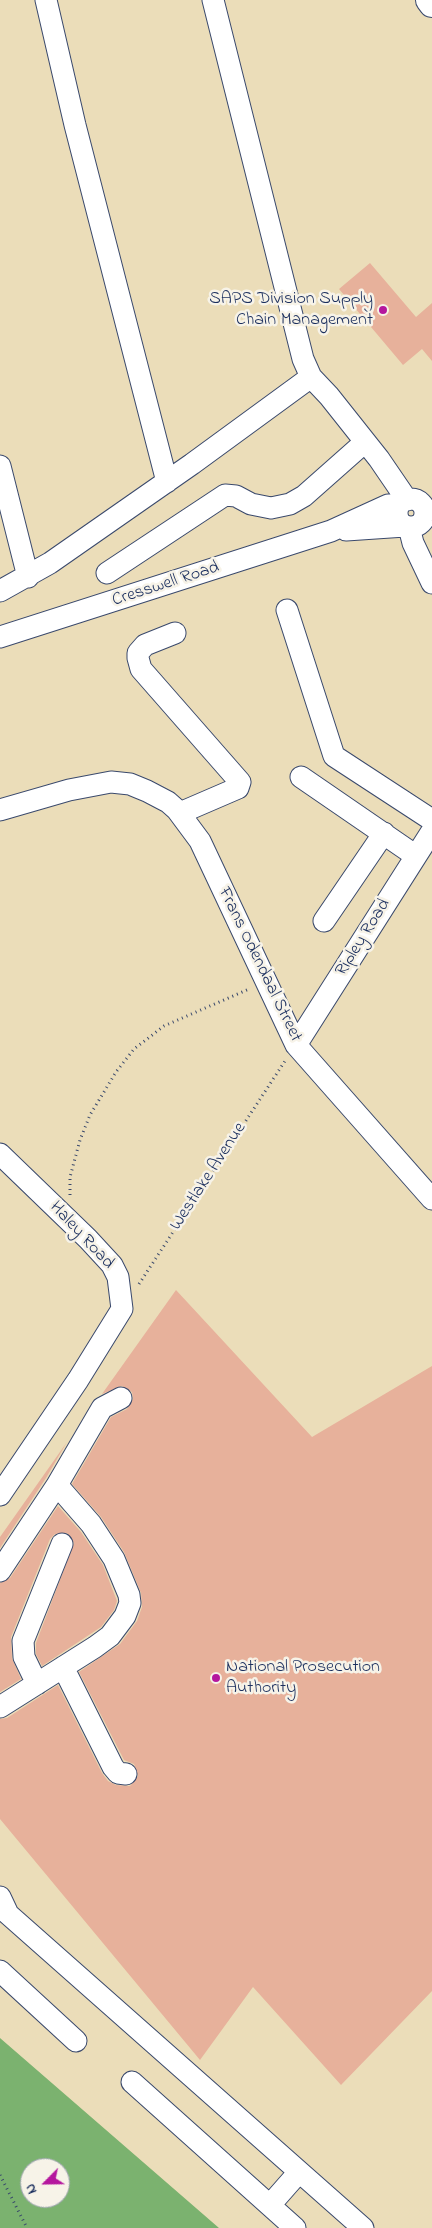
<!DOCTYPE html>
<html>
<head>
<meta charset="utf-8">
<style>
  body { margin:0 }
  #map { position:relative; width:432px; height:2228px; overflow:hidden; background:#ebddb9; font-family:"Indie Flower",sans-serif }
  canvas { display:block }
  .north { position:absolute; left:20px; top:2158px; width:50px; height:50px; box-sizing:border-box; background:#f7f3e8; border:1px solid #9fa5b1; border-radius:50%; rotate:247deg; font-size:14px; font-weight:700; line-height:20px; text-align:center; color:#1b2f5e }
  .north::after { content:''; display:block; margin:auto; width:18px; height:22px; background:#b5179e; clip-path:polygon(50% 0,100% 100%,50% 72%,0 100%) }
</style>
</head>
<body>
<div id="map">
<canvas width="432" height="2228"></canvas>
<div class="north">N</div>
</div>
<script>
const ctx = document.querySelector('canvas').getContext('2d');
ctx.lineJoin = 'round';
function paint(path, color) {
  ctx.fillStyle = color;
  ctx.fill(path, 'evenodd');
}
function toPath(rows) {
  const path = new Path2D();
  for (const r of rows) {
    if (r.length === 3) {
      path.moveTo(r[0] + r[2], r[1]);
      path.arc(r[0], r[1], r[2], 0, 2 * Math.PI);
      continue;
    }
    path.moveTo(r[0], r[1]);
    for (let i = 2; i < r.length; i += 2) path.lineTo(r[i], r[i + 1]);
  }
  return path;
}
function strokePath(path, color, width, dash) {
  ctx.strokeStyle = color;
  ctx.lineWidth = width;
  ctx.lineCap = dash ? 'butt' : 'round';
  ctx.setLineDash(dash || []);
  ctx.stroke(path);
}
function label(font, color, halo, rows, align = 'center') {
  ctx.font = font + ' "Indie Flower",sans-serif';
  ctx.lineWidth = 5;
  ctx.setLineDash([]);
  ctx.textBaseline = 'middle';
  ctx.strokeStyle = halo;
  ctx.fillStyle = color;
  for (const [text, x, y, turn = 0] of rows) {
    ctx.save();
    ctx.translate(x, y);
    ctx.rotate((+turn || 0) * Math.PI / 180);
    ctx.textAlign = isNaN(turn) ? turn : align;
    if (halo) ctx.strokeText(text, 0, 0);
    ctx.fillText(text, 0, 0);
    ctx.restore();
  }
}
paint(toPath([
  [0,2038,219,2228,0,2228],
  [30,2168,60,2168,60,2198,30,2198]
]), '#7bb26f');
paint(toPath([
  [370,263,416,317,432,303,432,361,422,349,403,365,339,289],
  [176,1290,312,1437,432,1366,432,1991,341,2085,253,1987,200,2060,0,1819,0,1719,7,1718,58,1685,102,1773,108,1781,116,1785,130,1786,138,1776,134,1764,124,1760,79,1672,120,1644,137,1621,142,1607,141,1593,124,1552,101,1517,72,1484,111,1417,127,1409,133,1399,132,1392,122,1386,102,1394],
  [67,1442,46,1478,0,1548,0,1537],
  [58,1506,81,1532,103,1565,117,1601,114,1610,101,1627,42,1666,36,1654,36,1643,74,1543,67,1533,55,1534,50,1539,11,1637,12,1658,21,1679,0,1692,0,1583,10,1578]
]), '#e7b19b');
const minor = toPath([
  [46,0,75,125,167,482],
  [213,0,303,359,311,377,329,396,379,459,407,500],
  [0,466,28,577],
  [411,513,14],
  [409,527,413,543,432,583],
  [346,530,405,526],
  [107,573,225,495,236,496,251,504,271,508,290,504,304,496,365,442],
  [0,591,50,563,192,464,311,377],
  [287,610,334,756,432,820],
  [175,633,145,645,138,653,138,658,141,669,240,782,238,788,180,813],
  [0,637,331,531,388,505,399,505],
  [301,777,416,856],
  [0,810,69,790,111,782,130,784,147,791,168,802,177,810,200,841,296,1045,432,1199],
  [324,921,384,833],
  [296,1045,432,831],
  [0,1154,88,1239,112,1265,118,1277,122,1309,78,1380,0,1495],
  [0,1571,57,1485],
  [63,1667,113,1767,118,1773,126,1774],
  [37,1684,24,1657,23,1641,62,1544],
  [0,1707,95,1647,110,1636,125,1616,130,1603,129,1595,114,1559,91,1524,57,1485,102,1408,121,1398],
  [0,1897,8,1914,363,2228],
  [0,1971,76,2041],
  [132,2082,295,2228],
  [270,2205,299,2172]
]);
const major = toPath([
  [429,0,432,4]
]);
strokePath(minor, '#3a496c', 23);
strokePath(major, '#3a496c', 28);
strokePath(toPath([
  [70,1195,70,1177,80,1140,90,1115,116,1072,134,1049,164,1026,249,989],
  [139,1284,285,1061],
  [0,2175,27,2228]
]), '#3a496c', 3, [1, 4]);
strokePath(minor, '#fff', 21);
strokePath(major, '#fff', 26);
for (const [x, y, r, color] of [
  [383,310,5,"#b5179e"],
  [216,1678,5,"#b5179e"]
]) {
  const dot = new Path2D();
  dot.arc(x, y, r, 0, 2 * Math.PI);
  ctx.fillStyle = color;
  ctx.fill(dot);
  strokePath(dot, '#f7f3e8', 2);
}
label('18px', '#1b2f5e', '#f7f3e8', [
  ["SAPS Division Supply",373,300],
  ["Chain Management",373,321],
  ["National Prosecution",226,1668,"left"],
  ["Authority",226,1689,"left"]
], 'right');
label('18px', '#1b2f5e', '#f7f3e8', [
  ["Cresswell Road",166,585,-18],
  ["Ripley Road",364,938,-58],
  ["Frans Odendaal Street",259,965,64],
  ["Westlake Avenue",209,1177,-57],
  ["Haley Road",81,1236,47]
]);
</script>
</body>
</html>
